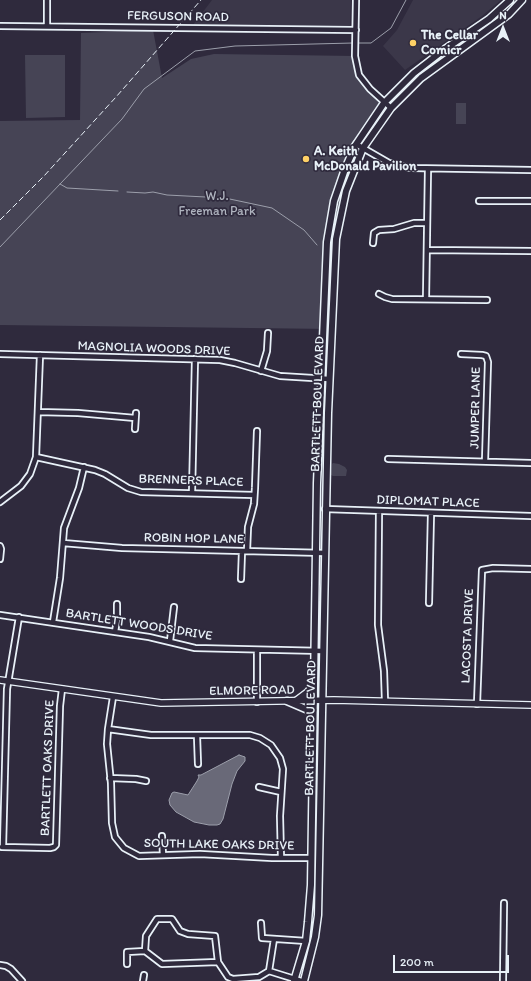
<!DOCTYPE html>
<html>
<head>
<meta charset="utf-8">
<style>
  body { margin:0 }
  #map { position:relative; width:531px; height:981px; overflow:hidden; background:#2f2a3d; font-family:Itim,sans-serif }
  canvas { display:block }
  .north { position:absolute; left:483px; top:8px; width:40px; height:40px; -webkit-text-stroke:3px #2f2a3d; paint-order:stroke; rotate:0deg; font-size:11px; font-weight:700; line-height:16px; text-align:center; color:#e8f1f8 }
  .north::after { content:''; display:block; margin:auto; width:14px; height:18px; background:#e8f1f8; clip-path:polygon(50% 0,100% 100%,50% 72%,0 100%) }
  .scale { position:absolute; left:393px; top:955px; width:116px; height:18px; box-sizing:border-box; border:2px solid #e8f1f8; border-top:0; padding-left:5px; font-size:12px; line-height:14px; white-space:nowrap; color:#e8f1f8; -webkit-text-stroke:3px #2f2a3d; paint-order:stroke }
</style>
</head>
<body>
<div id="map">
<canvas width="531" height="981"></canvas>
<div class="north">N</div>
<div class="scale">200 m</div>
</div>
<script>
const ctx = document.querySelector('canvas').getContext('2d');
ctx.lineJoin = 'round';
function paint(path, color) {
  ctx.fillStyle = color;
  ctx.fill(path, 'evenodd');
}
function toPath(rows) {
  const path = new Path2D();
  for (const r of rows) {
    path.moveTo(r[0], r[1]);
    for (let i = 2; i < r.length; i += 2) path.lineTo(r[i], r[i + 1]);
  }
  return path;
}
function strokePath(path, color, width, dash) {
  ctx.strokeStyle = color;
  ctx.lineWidth = width;
  ctx.lineCap = dash ? 'butt' : 'round';
  ctx.setLineDash(dash || []);
  ctx.stroke(path);
}
function label(font, color, halo, rows, align = 'center') {
  ctx.font = font + ' Itim,sans-serif';
  ctx.lineWidth = 3.5;
  ctx.setLineDash([]);
  ctx.textBaseline = 'middle';
  ctx.strokeStyle = halo;
  ctx.fillStyle = color;
  for (const [text, x, y, turn = 0] of rows) {
    ctx.save();
    ctx.translate(x, y);
    ctx.rotate((+turn || 0) * Math.PI / 180);
    ctx.textAlign = isNaN(turn) ? turn : align;
    if (halo) ctx.strokeText(text, 0, 0);
    ctx.fillText(text, 0, 0);
    ctx.restore();
  }
}
paint(toPath([
  [212,0,351,0,350,25,193,25],
  [413,0,501,0,482,16,405,70,383,46,397,30]
]), '#3b3749');
paint(toPath([
  [153,30,162,78,191,59,214,54,355,56,359,75,391,108,363,148,341,212,332,329,0,325,0,121,80,120,81,33],
  [25,55,65,55,65,117,26,118],
  [456,103,466,103,466,124,456,124],
  [333,463,339,464,345,467,347,470,346,476,333,476,331,475,332,464]
]), '#464455');
const water = toPath([
  [239,755,245,757,245,761,237,771,232,784,223,819,220,824,217,825,209,825,194,822,176,812,170,805,169,800,172,793,174,792,188,795,197,781,199,777,198,775,201,775,239,755]
]);
paint(water, '#696978');
strokePath(water, '#9c9fab', 1);
strokePath(toPath([
  [358,43,371,43,391,28,406,0],
  [60,184,67,188,118,191],
  [127,192,145,193,153,192,167,195,225,198,272,208,304,230,317,245],
  [0,247,122,119,144,89,195,51,235,46,353,43]
]), '#9c9fab', 1);
const minor = toPath([
  [356,0,355,56,359,75,370,89,391,108],
  [0,26,356,30],
  [47,26,47,0],
  [356,144,389,163,411,168,531,170],
  [479,201,531,201],
  [373,243,374,233,379,230,394,229,414,223,427,223],
  [427,250,531,251],
  [379,294,385,297,392,299,487,300],
  [426,299,428,169],
  [0,354,220,360,235,363,280,376,329,379],
  [461,354,482,355,486,356,488,362,485,461],
  [261,371,267,351,268,333],
  [38,412,78,413,135,418],
  [135,429,136,413],
  [36,457,95,470,105,474,128,488,141,492,254,495],
  [388,459,531,463],
  [192,493,195,359],
  [0,502,21,486,30,474,36,457,40,355],
  [325,509,531,516],
  [379,511,378,625,384,671,385,701],
  [63,543,122,548,325,553],
  [0,546,1,549,0,559],
  [247,551,248,527,254,504,255,488,257,431],
  [241,579,242,551],
  [429,603,431,513],
  [0,615,149,637,195,648,323,651],
  [53,622,60,578,64,528,79,488,84,467],
  [115,632,117,620,117,604],
  [170,641,174,607],
  [113,697,108,729,107,744,111,783,112,823,115,837,124,848,139,856,200,854,272,858,311,858],
  [257,702,257,650],
  [477,704,482,570,493,568,531,569],
  [108,729,151,735,250,735,260,738,271,745,280,758,283,769,280,816,281,858],
  [197,736,198,764],
  [110,778,136,779,146,781],
  [259,787,281,792],
  [162,836,163,855],
  [2,847,50,848,54,847,56,845,60,706,62,689],
  [3,847,7,689,19,617],
  [261,923,262,938,306,941],
  [145,951,146,936,157,919,172,919,180,931,188,934,215,936,218,962,228,977,233,979,259,977,269,971,301,981],
  [145,951,162,964,218,962],
  [127,964,127,952,145,951],
  [0,965,6,966,11,969,22,981],
  [269,971,274,939],
  [143,981,144,975],
  [503,981,504,903]
]);
const tertiary = toPath([
  [0,680,161,703,334,700,531,705]
]);
const secondary = toPath([
  [287,701,308,710,313,718],
  [296,701,308,692,313,686],
  [294,981,306,941,308,922,311,885,317,483,327,242,334,201,345,169,355,146,384,103,414,73,445,49,489,19,510,0],
  [304,981,315,937,318,915,328,413,336,239,346,191,363,148,391,108,421,78,509,14,522,0]
]);
strokePath(minor, '#e8f1f8', 8);
strokePath(tertiary, '#e8f1f8', 8);
strokePath(secondary, '#e8f1f8', 9);
strokePath(minor, '#2f2a3d', 4.5);
strokePath(tertiary, '#2f2a3d', 5.5);
strokePath(secondary, '#2f2a3d', 6);
strokePath(toPath([
  [0,220,44,176,116,97,201,0]
]), '#e8f1f8', 1, [6, 3]);
for (const [x, y, r, color] of [
  [413,43,4,"#ffd166"],
  [306,159,4,"#ffd166"]
]) {
  const dot = new Path2D();
  dot.arc(x, y, r, 0, 2 * Math.PI);
  ctx.fillStyle = color;
  ctx.fill(dot);
  strokePath(dot, '#2f2a3d', 1.5);
}
label('13px', '#e8f1f8', '#2f2a3d', [
  ["FERGUSON ROAD",178,17,1],
  ["MAGNOLIA WOODS DRIVE",154,349,2],
  ["BARTLETT BOULEVARD",318,404,-88],
  ["JUMPER LANE",476,408,-89],
  ["BRENNERS PLACE",191,481,2],
  ["DIPLOMAT PLACE",428,502,2],
  ["ROBIN HOP LANE",194,539,1],
  ["BARTLETT WOODS DRIVE",139,625,9],
  ["LACOSTA DRIVE",468,636,-88],
  ["ELMORE ROAD",252,691,-1],
  ["BARTLETT BOULEVARD",311,728,-89],
  ["BARTLETT OAKS DRIVE",48,768,-88],
  ["SOUTH LAKE OAKS DRIVE",219,845,1]
]);
label('bold 13px', '#e8f1f8', '#2f2a3d', [
  ["The Cellar",421,36],
  ["Comicr",421,51],
  ["A. Keith",314,152],
  ["McDonald Pavilion",314,167]
], 'left');
label('13px', '#afb4bf', '#2f2a3d', [
  ["W.J.",217,197],
  ["Freeman Park",217,212]
]);
</script>
</body>
</html>
